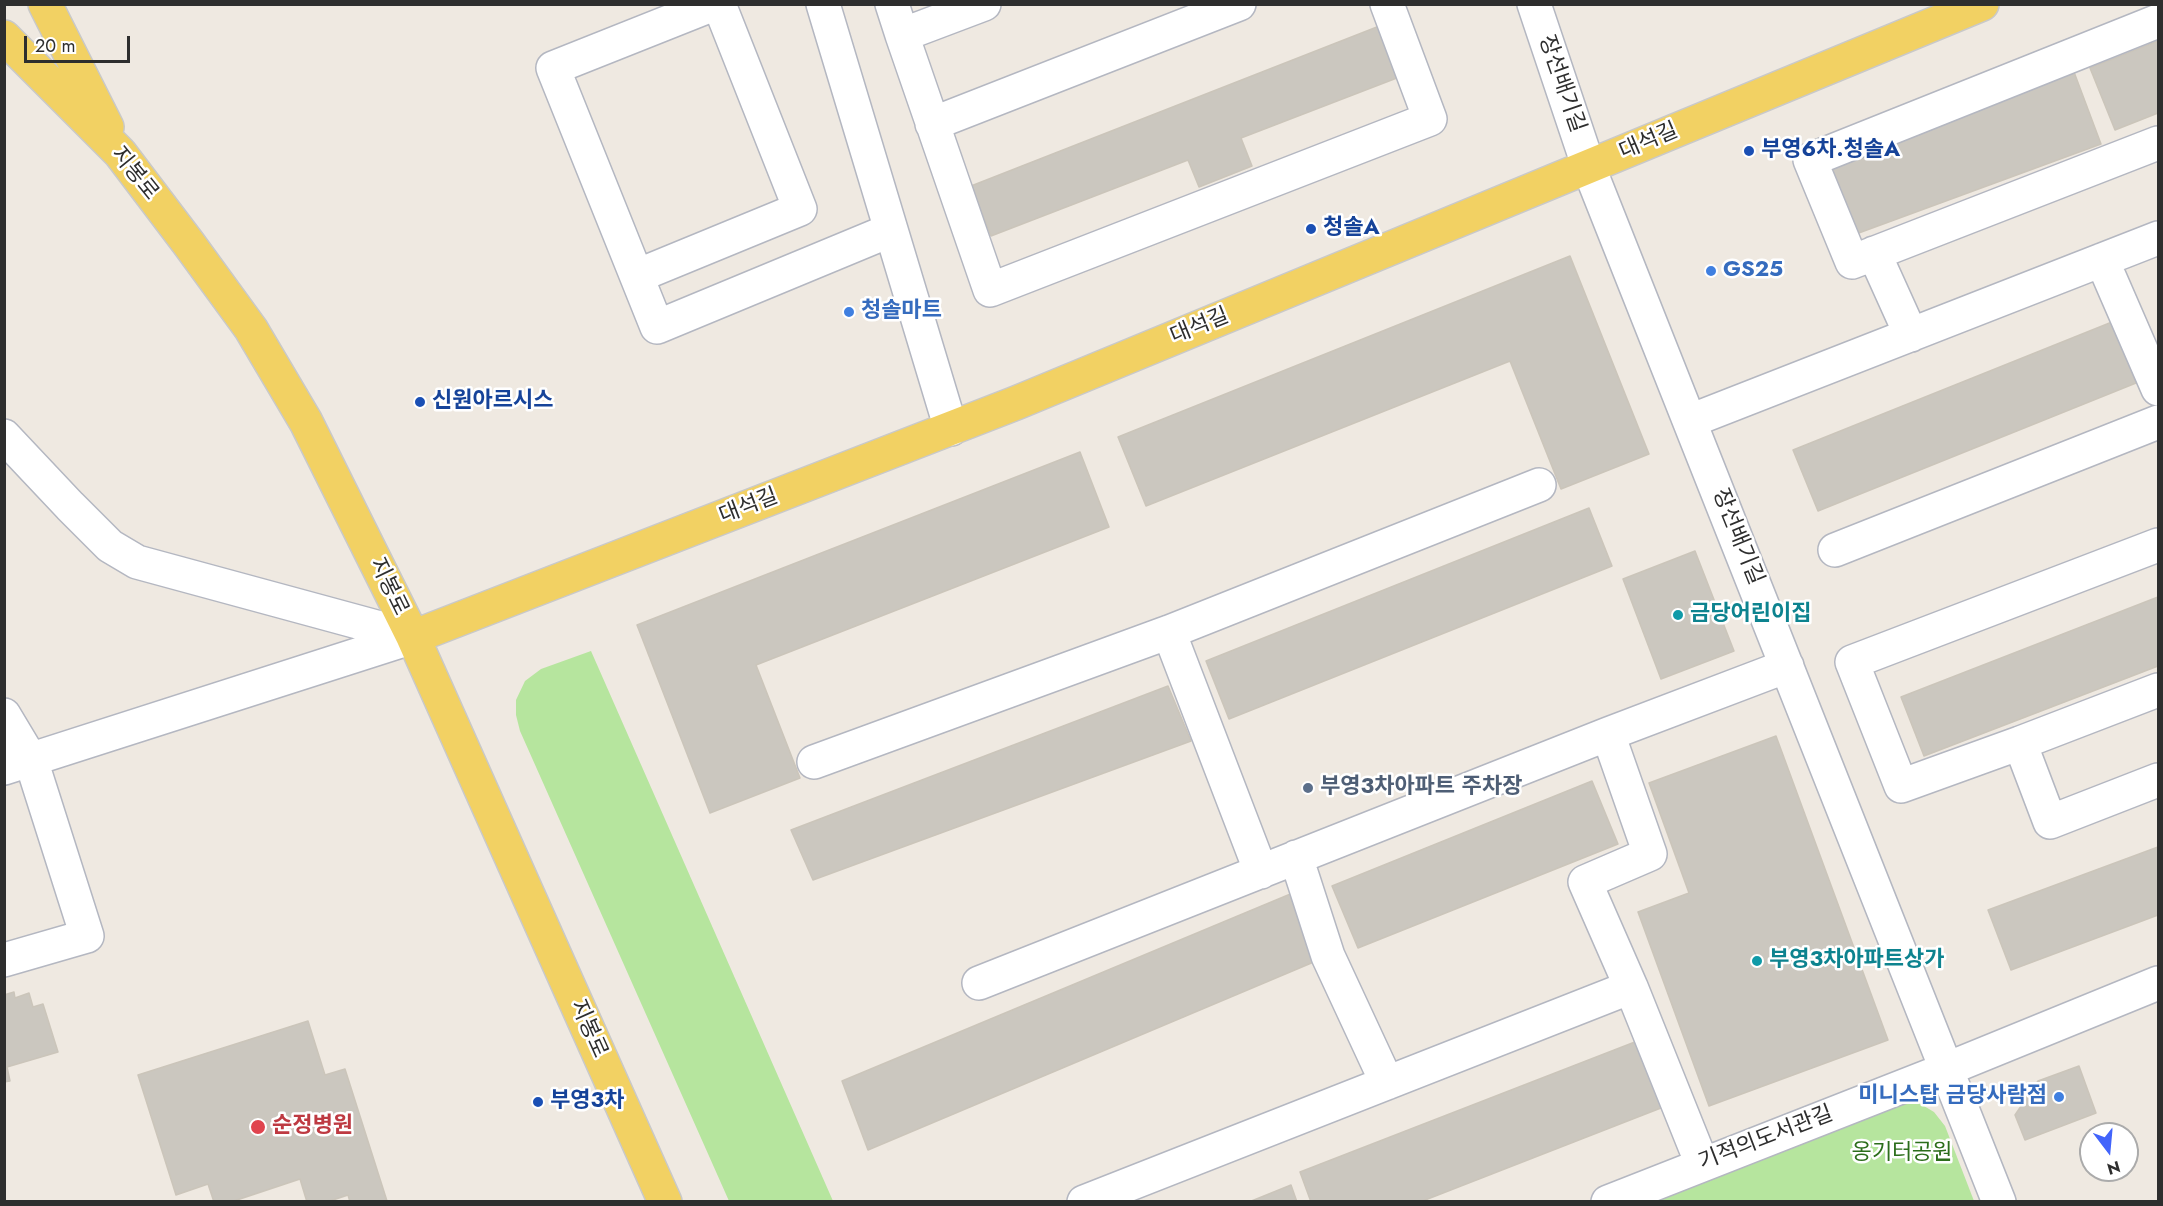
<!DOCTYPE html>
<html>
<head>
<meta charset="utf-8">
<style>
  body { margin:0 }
  #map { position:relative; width:2163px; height:1206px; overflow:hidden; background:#efe9e1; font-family:Jost,sans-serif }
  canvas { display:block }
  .frame { position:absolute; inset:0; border:6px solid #2e2e2e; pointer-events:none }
  .north { position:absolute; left:2079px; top:1122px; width:60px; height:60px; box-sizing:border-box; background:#fff; border:2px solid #ababab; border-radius:50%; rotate:164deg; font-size:16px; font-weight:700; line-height:24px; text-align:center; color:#2e2e2e }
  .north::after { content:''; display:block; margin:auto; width:21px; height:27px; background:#4264fb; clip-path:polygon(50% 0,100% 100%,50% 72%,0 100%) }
  .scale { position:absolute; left:24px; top:36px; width:106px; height:27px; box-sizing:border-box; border:3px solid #2e2e2e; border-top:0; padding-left:8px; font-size:18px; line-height:21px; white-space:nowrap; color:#2e2e2e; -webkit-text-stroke:4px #fff; paint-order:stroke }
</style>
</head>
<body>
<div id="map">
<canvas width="2163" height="1206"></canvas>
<div class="frame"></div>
<div class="north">N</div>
<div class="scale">20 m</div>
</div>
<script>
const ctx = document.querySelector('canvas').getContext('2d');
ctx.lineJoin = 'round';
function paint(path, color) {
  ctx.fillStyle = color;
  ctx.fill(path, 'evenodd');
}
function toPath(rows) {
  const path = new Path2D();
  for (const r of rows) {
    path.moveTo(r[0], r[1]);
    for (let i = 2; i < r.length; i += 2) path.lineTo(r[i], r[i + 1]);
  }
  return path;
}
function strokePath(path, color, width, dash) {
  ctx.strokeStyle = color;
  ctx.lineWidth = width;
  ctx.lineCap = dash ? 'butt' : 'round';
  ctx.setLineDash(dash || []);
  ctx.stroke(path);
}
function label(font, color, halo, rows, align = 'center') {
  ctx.font = font + ' Jost,"Noto Sans KR",sans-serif';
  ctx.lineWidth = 5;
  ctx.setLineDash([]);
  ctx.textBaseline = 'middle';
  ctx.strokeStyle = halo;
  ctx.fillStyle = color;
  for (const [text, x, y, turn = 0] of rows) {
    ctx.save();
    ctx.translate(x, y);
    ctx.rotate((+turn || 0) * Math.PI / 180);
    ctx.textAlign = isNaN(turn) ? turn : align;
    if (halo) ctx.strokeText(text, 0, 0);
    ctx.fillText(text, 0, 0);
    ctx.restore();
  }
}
paint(toPath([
  [591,651,833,1201,729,1201,520,731,516,715,516,700,525,681,541,669],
  [1902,1102,1919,1103,1934,1112,1945,1126,1974,1201,1654,1202]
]), '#b6e59e');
const building = toPath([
  [1382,25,1402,76,1241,138,1252,166,1199,187,1188,160,991,236,971,186,1382,25],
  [2158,41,2158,113,2115,130,2090,68,2158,41],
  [2074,72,2101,144,1856,234,1830,162,2074,72],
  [1570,256,1649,454,1561,489,1510,361,1146,506,1118,437,1570,256],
  [2112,322,2136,383,1818,511,1793,450,2112,322],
  [1080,452,1109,527,756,665,800,778,710,813,637,625,1080,452],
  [1589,508,1612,566,1229,719,1206,661,1589,508],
  [1695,551,1734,651,1661,679,1623,579,1695,551],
  [2158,597,2158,666,1924,756,1901,697,2158,597],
  [1168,686,1191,741,813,880,791,830,1168,686],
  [1776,736,1888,1040,1709,1106,1638,912,1689,893,1649,783,1776,736],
  [1592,781,1618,844,1358,948,1332,886,1592,781],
  [2158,847,2158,915,2011,970,1988,910,2158,847],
  [1300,890,1328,956,868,1150,842,1081,1300,890],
  [14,992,15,998,29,993,33,1007,43,1004,58,1052,7,1067,10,1081,4,1082,4,995,14,992],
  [308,1021,325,1075,345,1069,387,1201,350,1202,348,1195,327,1202,307,1202,300,1179,231,1202,214,1202,208,1184,176,1195,138,1075,308,1021],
  [1640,1040,1666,1106,1420,1202,1311,1202,1300,1172,1640,1040],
  [2079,1066,2096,1113,2025,1140,2015,1115,2038,1081,2079,1066],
  [1291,1185,1297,1202,1249,1202,1291,1185]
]);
paint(building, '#cbc7bf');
strokePath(building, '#cbc5ba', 1.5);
const minor = toPath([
  [714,4,553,68,657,327,891,230],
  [823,4,951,429],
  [892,4,902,35,984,4],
  [1534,4,1589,168,1999,1202],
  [2158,21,1810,160,1852,262,2158,143],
  [902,35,990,290,1430,119,1387,4],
  [932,124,1239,4],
  [1874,253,1911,335],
  [2102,260,2158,389],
  [637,276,800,209,719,4],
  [1690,421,2158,238],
  [4,436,70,506,110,546,137,562,413,637],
  [2158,545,1852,662,1901,786,2020,743,2050,822,2158,780],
  [1835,550,2158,422],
  [1169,632,1261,872],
  [4,715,31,760,87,936,4,960],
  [1608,734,1650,854,1585,882,1631,987,1702,1164],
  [2020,743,2158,690],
  [814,762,1169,632,1539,485],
  [4,768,413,637],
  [1296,857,1328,956,1387,1083],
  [979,983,1608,734,1787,666],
  [1084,1202,1631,987],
  [1608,1202,1947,1069,2158,983]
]);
const major = toPath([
  [45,4,107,127],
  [4,37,120,153,189,244,251,329,306,422,413,637,665,1202],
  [413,637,1016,403,1982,4]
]);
strokePath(minor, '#b4b7c1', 36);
strokePath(major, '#c9c9c9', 36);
strokePath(minor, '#fff', 33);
strokePath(major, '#f2d163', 33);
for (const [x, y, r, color] of [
  [1749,151,6,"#1a4fb4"],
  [1311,229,6,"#1a4fb4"],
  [1711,271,6,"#3f7fe0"],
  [849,312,6,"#3f7fe0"],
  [420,402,6,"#1a4fb4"],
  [1678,615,6,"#0f9aa8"],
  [1308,788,6,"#5c6f8a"],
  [1757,961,6,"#0f9aa8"],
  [2059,1097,6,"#3f7fe0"],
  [538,1102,6,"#1a4fb4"],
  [258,1127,8,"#e0444e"]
]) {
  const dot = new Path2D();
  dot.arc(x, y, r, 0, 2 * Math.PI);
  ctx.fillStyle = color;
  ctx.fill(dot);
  strokePath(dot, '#fff', 2);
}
label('22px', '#2e2e2e', '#fff', [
  ["장선배기길",1561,84,71],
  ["대석길",1649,142,-23],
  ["지봉로",134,174,51],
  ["대석길",1200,327,-22],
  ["대석길",749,507,-21],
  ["장선배기길",1737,537,68],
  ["지봉로",388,587,64],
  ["지봉로",588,1029,66],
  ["기적의도서관길",1766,1139,-21]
]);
label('bold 22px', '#164399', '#fff', [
  ["부영6차.청솔A",1761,151],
  ["청솔A",1323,229],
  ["신원아르시스",432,402],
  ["부영3차",550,1102]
], 'left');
label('bold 22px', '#366cbe', '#fff', [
  ["GS25",1723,271],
  ["청솔마트",861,312],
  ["미니스탑 금당사람점",2047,1097,"right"]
], 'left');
label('bold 22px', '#0d838f', '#fff', [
  ["금당어린이집",1690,615],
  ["부영3차아파트상가",1769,961]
], 'left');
label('bold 22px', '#4e5e75', '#fff', [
  ["부영3차아파트 주차장",1320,788]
], 'left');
label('bold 22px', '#be3a42', '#fff', [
  ["순정병원",272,1127]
], 'left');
label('22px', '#2c6e1b', '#fff', [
  ["옹기터공원",1902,1154]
]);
</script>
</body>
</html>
